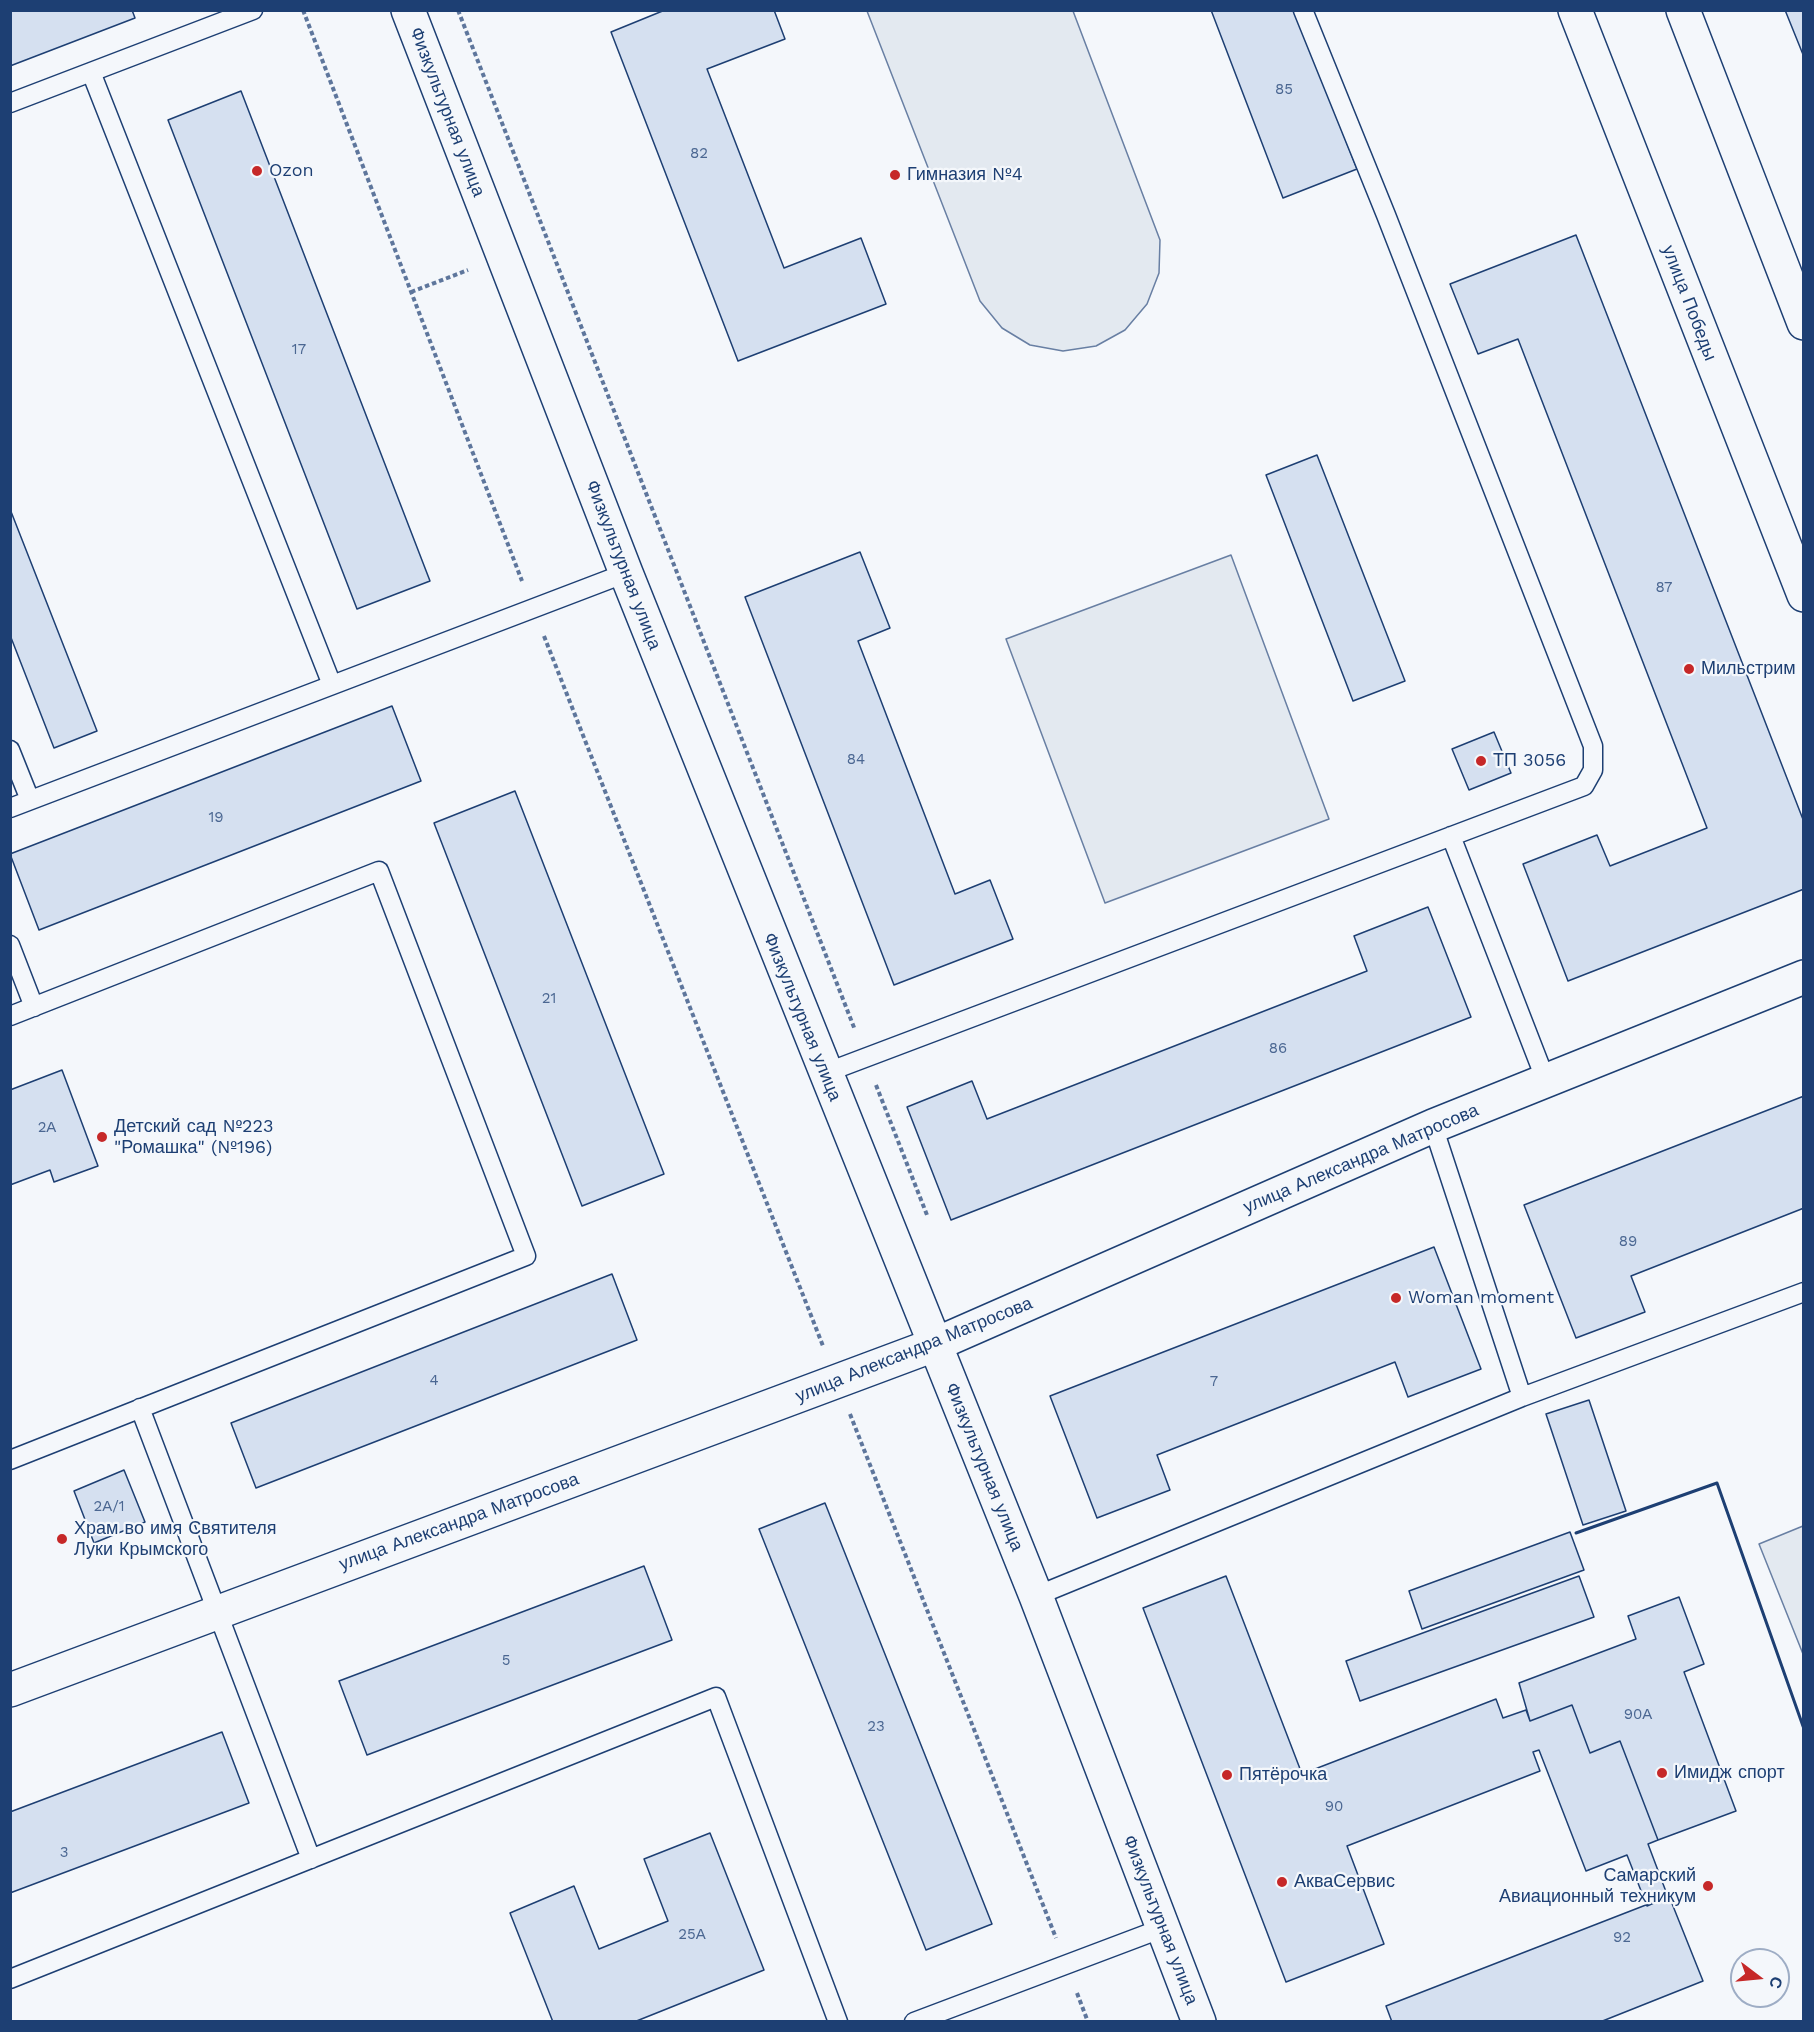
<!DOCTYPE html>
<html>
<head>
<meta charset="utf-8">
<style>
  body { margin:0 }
  #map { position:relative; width:1814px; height:2032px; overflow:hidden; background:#f4f7fb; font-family:"Work Sans",sans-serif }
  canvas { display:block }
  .frame { position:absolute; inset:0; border:12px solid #1d3f73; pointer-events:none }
  .north { position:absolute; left:1730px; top:1948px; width:60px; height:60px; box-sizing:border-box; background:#f4f7fb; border:2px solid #9eadc5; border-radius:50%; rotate:106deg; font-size:16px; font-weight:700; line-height:24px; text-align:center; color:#1d3f73 }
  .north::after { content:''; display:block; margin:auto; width:21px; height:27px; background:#c62828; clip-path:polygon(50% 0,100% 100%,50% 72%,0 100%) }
</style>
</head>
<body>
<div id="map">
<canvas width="1814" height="2032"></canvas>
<div class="frame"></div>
<div class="north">С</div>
</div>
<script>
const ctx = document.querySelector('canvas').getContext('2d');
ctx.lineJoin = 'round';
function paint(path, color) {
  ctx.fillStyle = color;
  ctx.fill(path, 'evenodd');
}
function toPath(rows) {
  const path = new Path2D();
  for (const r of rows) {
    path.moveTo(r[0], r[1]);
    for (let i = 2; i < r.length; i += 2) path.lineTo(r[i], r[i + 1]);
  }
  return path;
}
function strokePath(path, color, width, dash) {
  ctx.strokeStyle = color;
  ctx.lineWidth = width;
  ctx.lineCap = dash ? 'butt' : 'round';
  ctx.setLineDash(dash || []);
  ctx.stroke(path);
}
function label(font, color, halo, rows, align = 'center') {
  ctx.font = font + ' "Work Sans",sans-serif';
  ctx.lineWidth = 4.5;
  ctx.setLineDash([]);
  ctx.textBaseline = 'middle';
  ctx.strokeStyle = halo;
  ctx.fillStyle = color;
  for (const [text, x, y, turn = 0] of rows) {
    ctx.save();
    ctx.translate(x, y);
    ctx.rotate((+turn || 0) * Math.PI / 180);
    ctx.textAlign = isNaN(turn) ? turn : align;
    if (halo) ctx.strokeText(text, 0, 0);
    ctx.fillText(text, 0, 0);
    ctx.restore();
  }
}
const green = toPath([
  [867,11,1073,11,1160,240,1159,273,1147,304,1125,330,1096,346,1063,351,1030,345,1002,328,980,301,867,11],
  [1231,555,1329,819,1105,903,1006,639,1231,555],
  [1803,1526,1803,1654,1759,1544,1803,1526]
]);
paint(green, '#e3e9f0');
strokePath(green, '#687fa3', 1.5);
const building = toPath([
  [10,10,132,10,135,18,10,66,10,10],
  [665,10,774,10,785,39,707,69,784,268,861,238,886,304,738,361,611,32,665,10],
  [1211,10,1295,10,1357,169,1283,198,1211,10],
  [1785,10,1804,10,1804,57,1785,10],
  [241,91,430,581,357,609,168,120,241,91],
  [1576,235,1804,822,1804,889,1568,981,1523,864,1597,835,1610,866,1707,828,1518,339,1478,354,1450,284,1576,235],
  [1317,455,1405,681,1353,701,1266,475,1317,455],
  [10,509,97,731,54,748,10,635,10,509],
  [860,552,890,628,858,641,955,894,990,880,1013,939,894,985,745,597,860,552],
  [392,706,421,781,39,930,10,854,392,706],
  [1494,732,1511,773,1469,790,1452,749,1494,732],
  [515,791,664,1174,582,1206,434,823,515,791],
  [1428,907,1471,1017,951,1220,907,1107,972,1081,987,1119,1367,971,1354,936,1428,907],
  [62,1070,98,1166,54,1182,50,1170,10,1185,10,1090,62,1070],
  [1804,1096,1804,1208,1631,1276,1645,1312,1576,1338,1524,1205,1804,1096],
  [1434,1247,1481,1369,1408,1397,1395,1362,1157,1455,1170,1490,1097,1518,1050,1396,1434,1247],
  [612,1274,637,1340,256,1488,231,1423,612,1274],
  [1589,1400,1626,1511,1583,1525,1546,1414,1589,1400],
  [124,1470,145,1522,94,1543,74,1491,124,1470],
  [825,1503,992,1924,926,1950,759,1529,825,1503],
  [1570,1532,1584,1570,1422,1629,1409,1591,1570,1532],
  [644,1566,672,1640,367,1755,339,1681,644,1566],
  [1226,1576,1302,1774,1496,1699,1503,1718,1526,1710,1530,1721,1572,1705,1590,1753,1620,1741,1658,1840,1648,1844,1668,1897,1647,1906,1627,1855,1586,1871,1539,1750,1533,1752,1540,1771,1347,1846,1384,1944,1286,1982,1143,1608,1226,1576],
  [1579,1576,1594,1617,1360,1701,1346,1661,1579,1576],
  [1679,1597,1704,1664,1684,1672,1736,1811,1658,1840,1620,1741,1590,1753,1572,1705,1530,1721,1519,1683,1636,1639,1628,1616,1679,1597],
  [222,1732,249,1803,10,1893,10,1812,222,1732],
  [710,1833,764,1970,634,2022,553,2022,510,1913,574,1886,599,1949,668,1921,644,1859,710,1833],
  [1669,1896,1703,1981,1600,2022,1392,2022,1386,2006,1669,1896]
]);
paint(building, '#d5e0f0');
strokePath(building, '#1d3f73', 1.5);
const service = toPath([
  [91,72,332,685],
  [10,103,253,10],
  [10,750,30,800],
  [10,808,626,573],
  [1451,836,1546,1081],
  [10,945,34,1007],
  [10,1016,379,871,526,1256,10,1460],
  [825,1073,1584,786,1593,770,1593,746,1386,215,1303,10],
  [1433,1126,1522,1397],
  [140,1408,311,1859],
  [1036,1596,1522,1397,1804,1292],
  [10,1979,716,1697,838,2022],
  [914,2022,1163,1928]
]);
const tertiary = toPath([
  [408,10,626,573,1036,1596,1199,2022],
  [10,1690,934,1345,1433,1126,1804,977]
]);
const primary = toPath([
  [1575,10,1804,595],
  [1683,10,1804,323]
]);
strokePath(service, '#1d3f73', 21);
strokePath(tertiary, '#1d3f73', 36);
strokePath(primary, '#1d3f73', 36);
strokePath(toPath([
  [303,10,522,581],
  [458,10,855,1030],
  [411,292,468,270],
  [544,636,823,1346],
  [876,1085,927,1215],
  [850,1414,1056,1938],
  [1077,1993,1088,2022]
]), '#5e769c', 4, [4.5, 3]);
strokePath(service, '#f4f7fb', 18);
strokePath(tertiary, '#f4f7fb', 33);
strokePath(primary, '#f4f7fb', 33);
strokePath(toPath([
  [1576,1533,1717,1483,1804,1729]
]), '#1d3f73', 3);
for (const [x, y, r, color] of [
  [257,171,6,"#c62828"],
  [895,175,6,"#c62828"],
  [1689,669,6,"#c62828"],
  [1481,761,6,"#c62828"],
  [102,1137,6,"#c62828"],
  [1396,1298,6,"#c62828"],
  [62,1539,6,"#c62828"],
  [1662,1773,6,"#c62828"],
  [1227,1775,6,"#c62828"],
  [1282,1882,6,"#c62828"],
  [1708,1886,6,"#c62828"]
]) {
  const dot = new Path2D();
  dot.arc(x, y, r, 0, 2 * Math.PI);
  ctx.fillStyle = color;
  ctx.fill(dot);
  strokePath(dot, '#f4f7fb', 2);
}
label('15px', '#4b6792', null, [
  ["85",1284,90],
  ["82",699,154],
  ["17",299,350],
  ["87",1664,588],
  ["84",856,760],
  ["19",216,818],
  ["21",549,999],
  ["86",1278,1049],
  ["2А",47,1128],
  ["89",1628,1242],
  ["4",434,1381],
  ["7",1214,1382],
  ["2А/1",109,1507],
  ["5",506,1661],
  ["90А",1638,1715],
  ["23",876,1727],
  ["90",1334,1807],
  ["3",64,1853],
  ["25А",692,1935],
  ["92",1622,1938]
]);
label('18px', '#1d3f73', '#f4f7fb', [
  ["Физкультурная улица",447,112,69],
  ["улица Победы",1689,303,69],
  ["Физкультурная улица",623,565,69],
  ["Физкультурная улица",802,1017,68],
  ["улица Александра Матросова",1361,1159,-23],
  ["улица Александра Матросова",914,1350,-22],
  ["Физкультурная улица",984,1467,68],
  ["улица Александра Матросова",459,1522,-20],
  ["Физкультурная улица",1160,1920,69]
]);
label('18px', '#1d3f73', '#f4f7fb', [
  ["Ozon",269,171],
  ["Гимназия №4",907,175],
  ["Мильстрим",1701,669],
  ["ТП 3056",1493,761],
  ["Детский сад №223",114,1127],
  ["\"Ромашка\" (№196)",114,1148],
  ["Woman moment",1408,1298],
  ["Храм во имя Святителя",74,1529],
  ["Луки Крымского",74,1550],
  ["Имидж спорт",1674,1773],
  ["Пятёрочка",1239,1775],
  ["Самарский",1696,1876,"right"],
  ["Авиационный техникум",1696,1897,"right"],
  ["АкваСервис",1294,1882]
], 'left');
</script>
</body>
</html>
